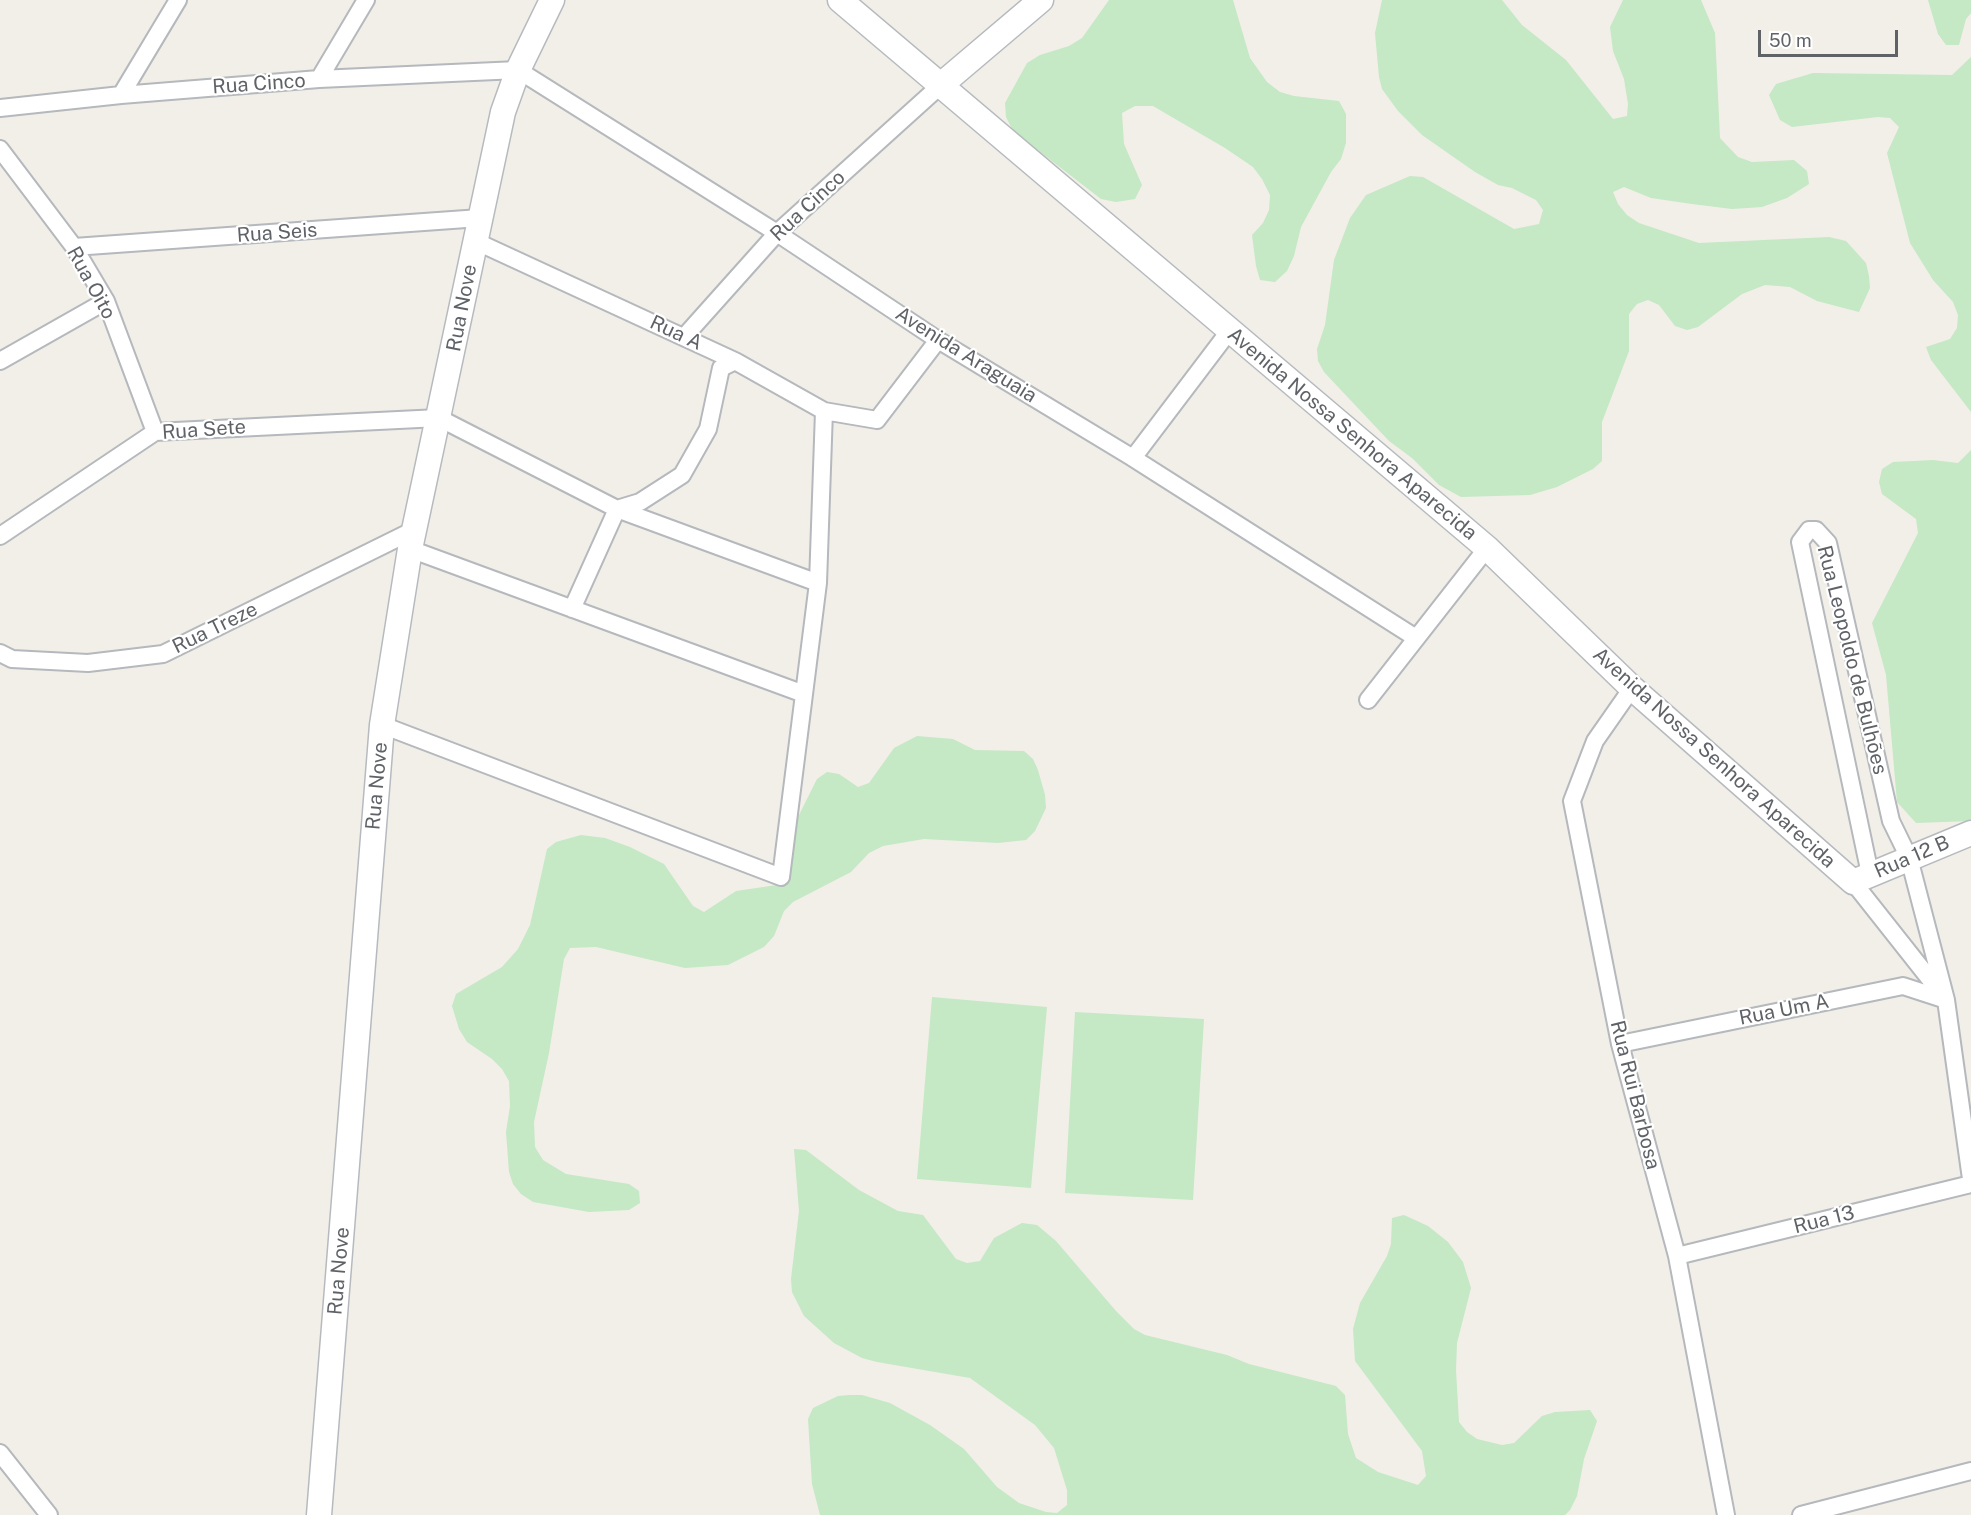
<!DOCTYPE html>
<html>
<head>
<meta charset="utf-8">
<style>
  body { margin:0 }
  #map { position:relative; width:1971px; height:1515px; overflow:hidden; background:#f1efe8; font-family:"Public Sans",sans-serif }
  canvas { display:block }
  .scale { position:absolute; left:1758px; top:30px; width:140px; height:27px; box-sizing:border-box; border:3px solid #5f6368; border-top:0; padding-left:8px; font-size:18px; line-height:21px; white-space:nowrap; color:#5f6368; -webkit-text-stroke:4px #fff; paint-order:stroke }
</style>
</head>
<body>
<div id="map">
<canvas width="1971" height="1515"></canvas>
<div class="scale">50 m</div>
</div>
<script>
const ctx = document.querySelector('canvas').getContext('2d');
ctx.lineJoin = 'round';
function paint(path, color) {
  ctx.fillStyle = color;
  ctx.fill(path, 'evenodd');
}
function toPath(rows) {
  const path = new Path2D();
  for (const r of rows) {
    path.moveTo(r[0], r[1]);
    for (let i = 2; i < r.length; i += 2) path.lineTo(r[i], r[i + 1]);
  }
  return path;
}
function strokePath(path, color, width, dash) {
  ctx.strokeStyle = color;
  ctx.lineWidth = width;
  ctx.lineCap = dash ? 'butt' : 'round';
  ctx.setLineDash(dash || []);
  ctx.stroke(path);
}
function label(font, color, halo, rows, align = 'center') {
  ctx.font = font + ' "Public Sans",sans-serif';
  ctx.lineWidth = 4.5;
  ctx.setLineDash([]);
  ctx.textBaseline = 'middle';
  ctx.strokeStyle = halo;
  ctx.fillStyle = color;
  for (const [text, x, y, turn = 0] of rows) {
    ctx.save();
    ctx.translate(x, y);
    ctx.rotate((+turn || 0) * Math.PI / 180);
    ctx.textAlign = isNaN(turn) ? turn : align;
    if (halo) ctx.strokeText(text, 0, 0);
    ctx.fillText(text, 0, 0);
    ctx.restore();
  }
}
paint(toPath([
  [1109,0,1233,0,1250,58,1267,82,1280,92,1294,96,1339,101,1346,114,1346,143,1341,159,1331,172,1301,227,1294,256,1287,271,1275,282,1260,280,1256,266,1252,235,1263,223,1269,210,1270,195,1262,179,1253,167,1225,148,1153,106,1135,106,1122,113,1124,144,1142,185,1135,199,1116,202,1101,199,1013,131,1006,117,1005,103,1027,63,1040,55,1069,46,1082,38],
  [1382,0,1502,0,1522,25,1566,60,1613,119,1627,116,1628,104,1624,79,1613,51,1610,27,1623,0,1701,0,1715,33,1720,138,1738,157,1752,162,1794,160,1807,171,1809,184,1787,198,1762,207,1732,209,1692,204,1651,198,1624,187,1613,192,1618,204,1627,215,1639,223,1699,243,1829,237,1846,241,1866,263,1869,276,1870,288,1859,312,1817,301,1790,287,1765,285,1742,294,1698,327,1687,330,1675,326,1659,305,1648,300,1637,304,1629,314,1629,351,1602,422,1602,461,1593,469,1557,487,1530,495,1461,497,1439,485,1412,458,1389,441,1324,372,1318,361,1317,349,1325,325,1334,260,1350,218,1366,195,1410,176,1423,177,1514,229,1539,224,1543,210,1536,200,1512,188,1498,185,1475,172,1422,135,1398,111,1382,89,1379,77,1375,33],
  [1928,0,1971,0,1971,13,1966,19,1959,45,1946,45,1938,34],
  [1971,57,1971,412,1931,360,1926,347,1950,339,1957,328,1958,315,1953,302,1933,280,1910,243,1887,153,1899,127,1890,118,1878,117,1792,127,1780,120,1769,95,1776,84,1813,73,1952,75],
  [1971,450,1971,821,1916,823,1897,802,1886,675,1872,623,1918,533,1916,519,1882,494,1879,482,1882,469,1893,462,1933,460,1958,463],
  [917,736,953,739,975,750,1024,751,1033,759,1038,770,1045,795,1046,808,1035,831,1026,840,998,843,924,839,883,846,869,853,851,872,793,902,784,911,774,936,764,947,728,965,685,968,596,947,570,948,564,959,549,1053,534,1122,535,1147,543,1160,566,1174,629,1184,639,1191,640,1203,629,1210,589,1212,533,1202,521,1194,513,1184,509,1172,506,1132,510,1106,509,1081,502,1069,492,1059,467,1042,459,1029,452,1006,456,994,502,967,518,949,530,925,547,849,556,842,581,835,605,838,630,847,664,864,693,906,704,912,736,891,777,885,785,876,789,835,817,779,827,772,839,774,858,787,869,783,894,748],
  [932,997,1047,1007,1031,1188,917,1179],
  [1075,1012,1204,1019,1193,1200,1065,1193],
  [794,1149,806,1150,859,1190,898,1211,923,1215,956,1259,967,1263,980,1261,994,1238,1022,1223,1037,1225,1056,1241,1116,1311,1134,1329,1145,1335,1227,1355,1249,1364,1336,1386,1345,1395,1348,1434,1356,1458,1378,1472,1418,1485,1426,1476,1422,1451,1355,1361,1353,1329,1360,1303,1387,1256,1391,1244,1392,1218,1404,1215,1428,1226,1448,1242,1463,1262,1471,1288,1457,1343,1456,1370,1459,1422,1467,1432,1477,1439,1502,1445,1514,1443,1542,1416,1555,1412,1590,1410,1597,1421,1584,1459,1577,1496,1570,1510,1565,1515,820,1515,812,1484,808,1419,813,1408,838,1396,850,1395,862,1395,890,1403,930,1425,964,1449,997,1487,1019,1503,1046,1512,1057,1513,1067,1505,1067,1490,1054,1448,1035,1425,970,1378,877,1362,862,1358,834,1343,804,1316,792,1292,791,1279,799,1211]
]), '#c5e8c5');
const street = toPath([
  [319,79,366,0],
  [121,95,178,0],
  [0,108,121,95,319,79,518,70,777,233,938,340,1133,458,1416,638],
  [0,149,74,247,106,301,155,432],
  [475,241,735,361,824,411,877,420,938,340],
  [74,247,480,218],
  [684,337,777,233,942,84],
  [0,361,106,301],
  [1133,458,1230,330],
  [0,536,155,432,439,418,617,509,818,583],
  [410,549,804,694],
  [572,609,617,509,640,502,682,475,708,429,721,368,735,361],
  [0,653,12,659,88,663,163,654,416,529],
  [1632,688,1595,741,1572,801,1620,1044,1677,1256,1726,1515],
  [1368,700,1487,548],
  [382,725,781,877,818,583,824,411],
  [1870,874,1800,542,1809,530,1816,530,1828,543,1891,821,1909,858,1946,1000,1971,1179],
  [1853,882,1944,997],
  [1620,1044,1903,986,1946,1000],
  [1677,1256,1971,1184],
  [0,1453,49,1515],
  [1801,1515,1971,1471]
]);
const secondary = toPath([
  [840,0,1487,548,1632,688,1853,882,1971,833],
  [942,84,1041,0],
  [319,1515,382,725,410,549,503,112,518,70,552,0]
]);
strokePath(street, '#b5b8bc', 20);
strokePath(secondary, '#b6babf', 27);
strokePath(street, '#fff', 16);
strokePath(secondary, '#fff', 24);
label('20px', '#5f6368', '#fff', [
  ["Rua Cinco",259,84,-4],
  ["Rua Cinco",808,206,-43],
  ["Rua Seis",277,233,-4],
  ["Rua Oito",91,283,61],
  ["Rua Nove",462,308,-79],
  ["Rua A",676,333,25],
  ["Avenida Araguaia",966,355,32],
  ["Rua Sete",204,430,-4],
  ["Avenida Nossa Senhora Aparecida",1352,434,40],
  ["Rua Treze",215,628,-26],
  ["Rua Leopoldo de Bulhões",1852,660,76],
  ["Avenida Nossa Senhora Aparecida",1714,758,42],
  ["Rua Nove",377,786,-85],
  ["Rua 12 B",1912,857,-23],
  ["Rua Um A",1784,1010,-11],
  ["Rua Rui Barbosa",1635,1095,76],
  ["Rua 13",1824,1220,-14],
  ["Rua Nove",339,1271,-85]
]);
</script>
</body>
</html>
